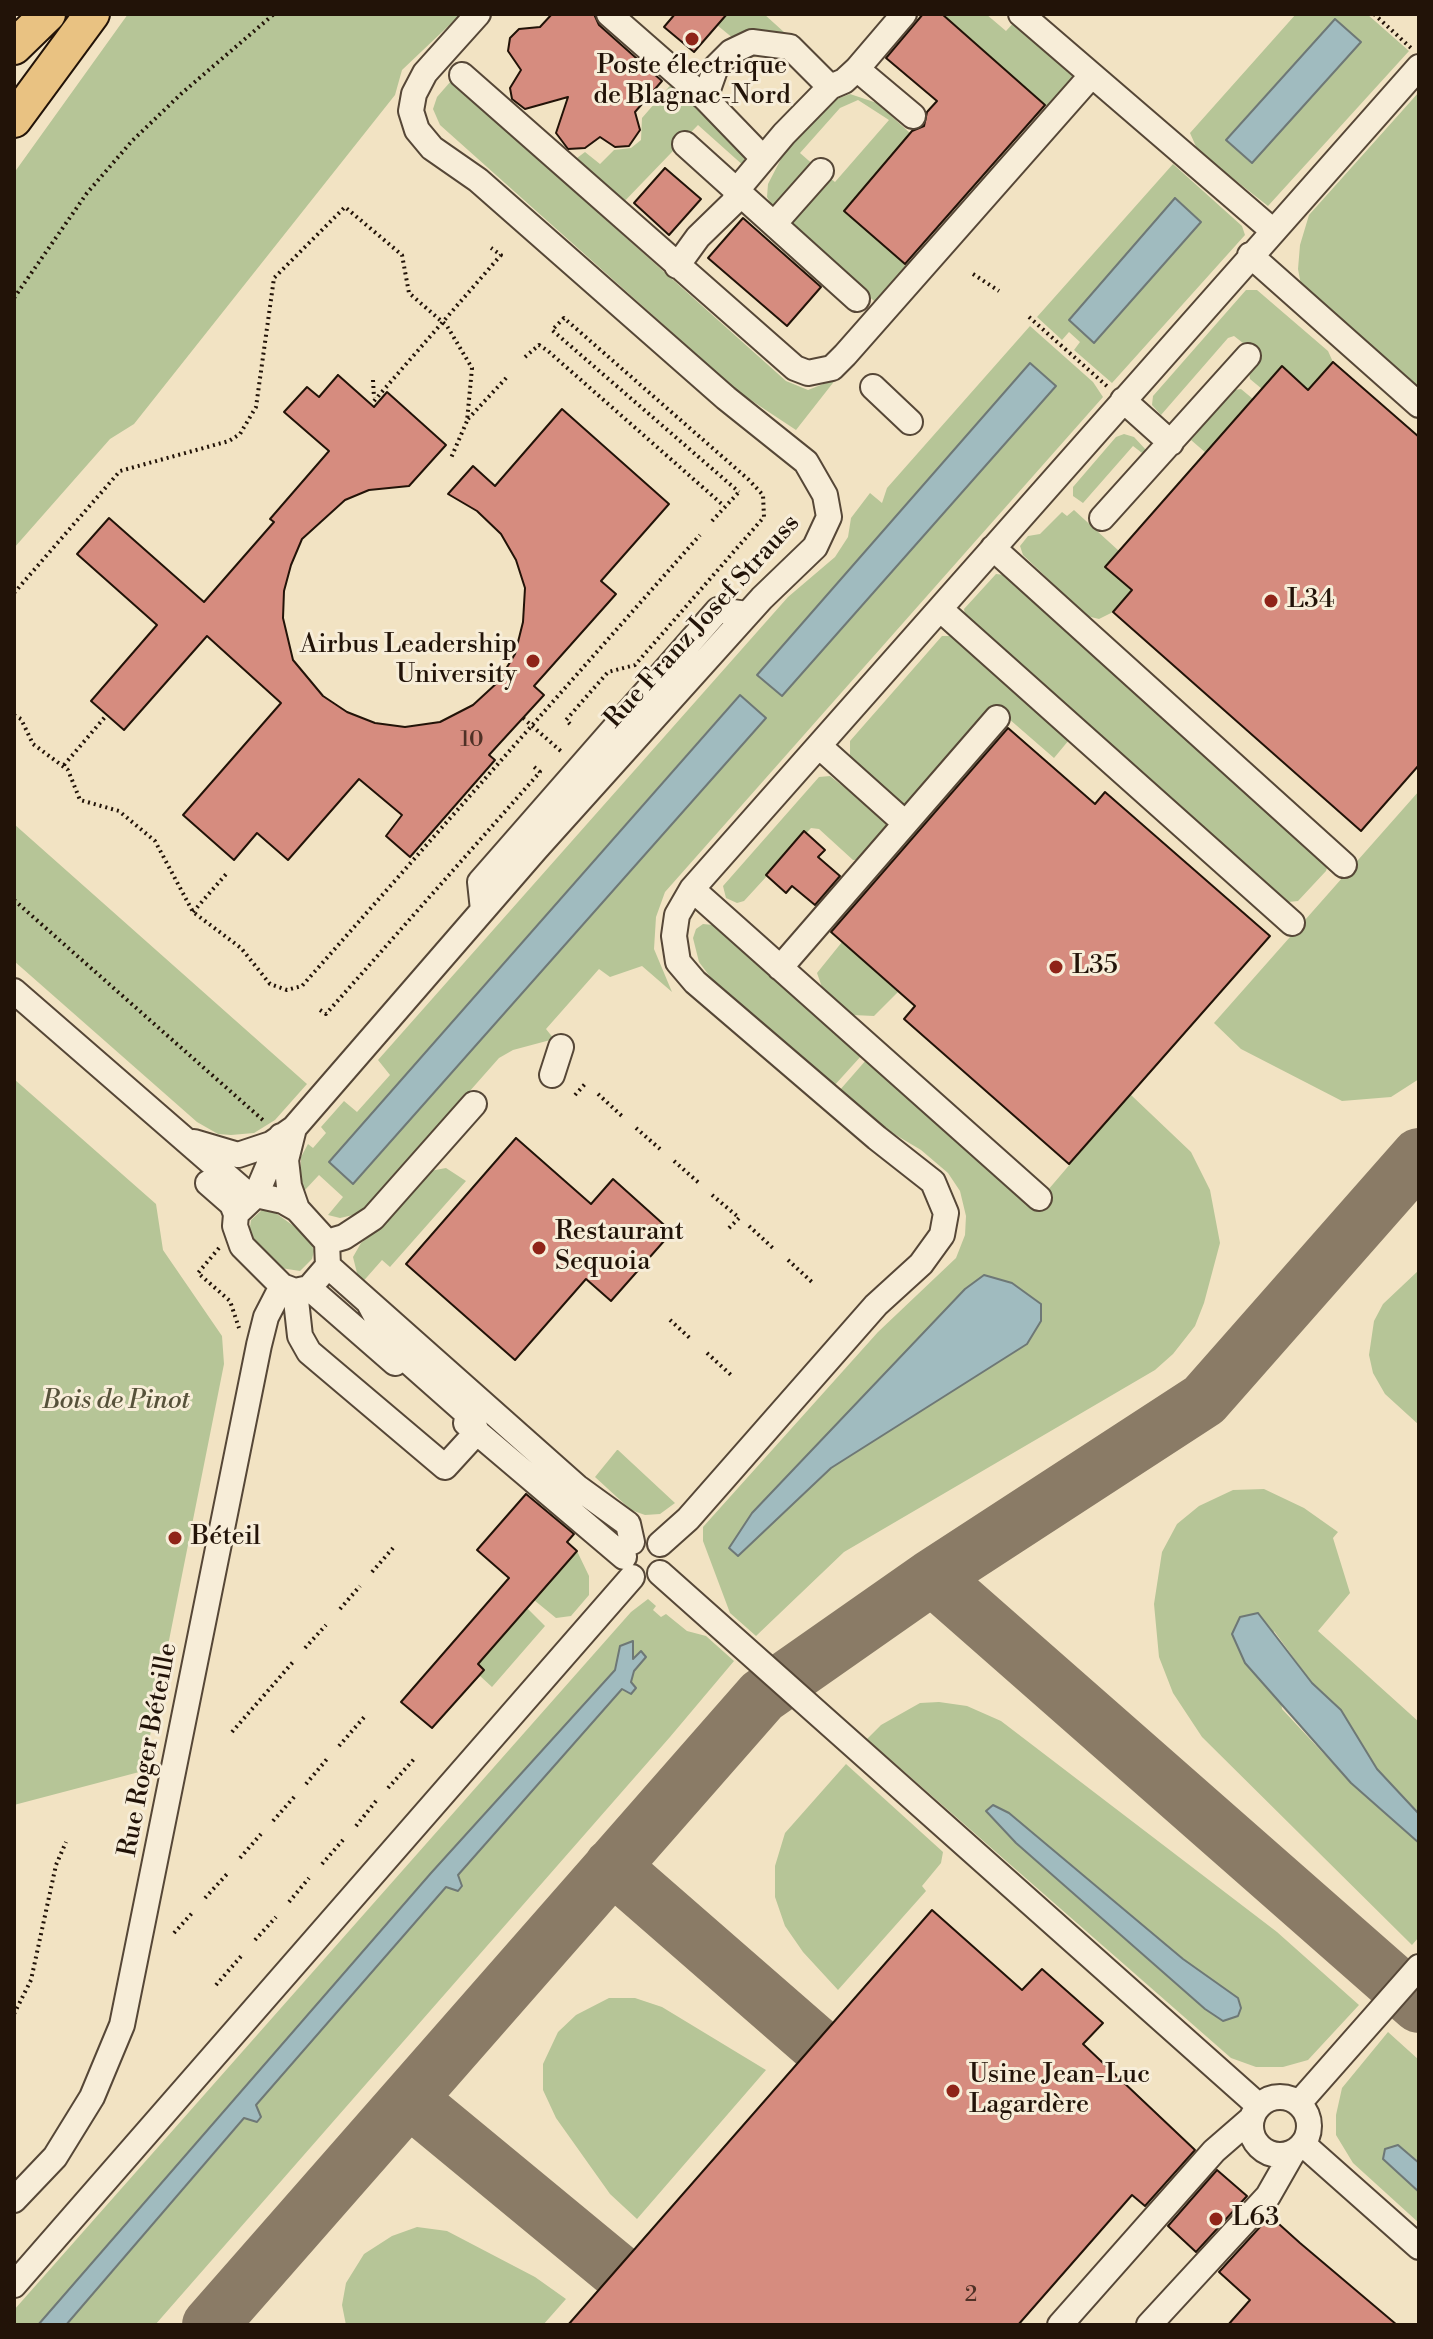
<!DOCTYPE html>
<html>
<head>
<meta charset="utf-8">
<style>
  body { margin:0 }
  #map { position:relative; width:1433px; height:2339px; overflow:hidden; background:#f2e3c3; font-family:"Libre Bodoni",serif }
  canvas { display:block }
  .frame { position:absolute; inset:0; border:16px solid #221308; pointer-events:none }
</style>
</head>
<body>
<div id="map">
<canvas width="1433" height="2339"></canvas>
<div class="frame"></div>
</div>
<script>
const ctx = document.querySelector('canvas').getContext('2d');
ctx.lineJoin = 'round';
function paint(path, color) {
  ctx.fillStyle = color;
  ctx.fill(path, 'evenodd');
}
function toPath(rows) {
  const path = new Path2D();
  for (const r of rows) {
    if (r.length === 3) {
      path.moveTo(r[0] + r[2], r[1]);
      path.arc(r[0], r[1], r[2], 0, 2 * Math.PI);
      continue;
    }
    path.moveTo(r[0], r[1]);
    for (let i = 2; i < r.length; i += 2) path.lineTo(r[i], r[i + 1]);
  }
  return path;
}
function strokePath(path, color, width, dash) {
  ctx.strokeStyle = color;
  ctx.lineWidth = width;
  ctx.lineCap = dash ? 'butt' : 'round';
  ctx.setLineDash(dash || []);
  ctx.stroke(path);
}
function label(font, color, halo, rows, align = 'center') {
  ctx.font = font + ' "Libre Bodoni",serif';
  ctx.lineWidth = 6;
  ctx.setLineDash([]);
  ctx.textBaseline = 'middle';
  ctx.strokeStyle = halo;
  ctx.fillStyle = color;
  for (const [text, x, y, turn = 0] of rows) {
    ctx.save();
    ctx.translate(x, y);
    ctx.rotate((+turn || 0) * Math.PI / 180);
    ctx.textAlign = isNaN(turn) ? turn : align;
    if (halo) ctx.strokeText(text, 0, 0);
    ctx.fillText(text, 0, 0);
    ctx.restore();
  }
}
paint(toPath([
  [128,14,461,14,402,70,395,95,134,424,110,439,14,548,14,173],
  [720,14,764,14,785,33,751,30,734,39,717,25],
  [942,14,986,14,1006,31,1017,19,1083,78,881,307,785,223,826,175,835,182,889,120,858,100,840,108,800,153,816,167,776,213,767,197,768,184,783,155,834,100,850,94,877,103,910,133,844,211,907,266,1047,107],
  [1296,14,1367,14,1409,51,1268,206,1198,151,1190,133],
  [1335,19,1360,42,1252,163,1226,139],
  [484,77,577,158,585,152,600,164,614,150,631,148,641,140,642,118,674,81,743,151,745,167,698,125,618,208,477,84],
  [451,81,786,381,808,390,836,379,796,430,740,393,440,125,433,109,437,97],
  [1419,92,1419,389,1301,285,1298,269,1300,245,1309,215],
  [1173,164,1242,226,1245,235,1112,383,1074,350,1080,342,1069,332,1062,340,1037,317],
  [1176,198,1201,222,1094,342,1069,320],
  [1246,290,1257,290,1328,351,1333,362,1308,390,1282,367,1262,389,1250,379,1249,372,1261,357,1234,336,1228,338,1161,415,1152,405,1153,396],
  [1030,326,1093,382,1103,397,665,892,656,917,654,949,672,992,642,966,610,977,599,969,546,1029,554,1039,513,1050,499,1058,362,1213,340,1218,328,1215,343,1197,319,1175,304,1191,301,1177,301,1157,308,1144,313,1148,326,1133,321,1127,344,1101,357,1112,390,1075,378,1060,788,597,835,557,848,537,851,518,870,493,882,503,887,488],
  [739,695,765,718,353,1184,329,1162],
  [1241,389,1253,399,1206,453,1191,440,1234,390],
  [1124,434,1134,437,1147,451,1146,456,1133,446,1083,503,1073,496,1073,487,1116,437],
  [1074,510,1119,551,1132,590,1113,612,1099,619,1087,616,1023,555,1020,546,1028,536,1040,534,1062,512,1067,516],
  [996,574,1005,575,1322,853,1328,864,1326,871,1298,901,1288,902,1277,897,966,621,964,609],
  [942,636,952,636,1069,734,1069,740,1054,758,1001,712,904,805,896,803,855,765,850,756,850,741],
  [830,776,887,821,886,829,859,860,853,860,819,829,811,828,744,901,737,903,726,898,723,886,819,777],
  [1419,791,1419,1079,1391,1097,1342,1101,1241,1049,1214,1023],
  [14,824,307,1084,275,1120,254,1133,231,1135,218,1134,197,1122,14,961],
  [703,924,713,925,862,1055,833,1087,711,978,699,962,693,938,696,929],
  [842,942,898,992,874,1016,853,1015,823,990,817,973],
  [867,1059,1036,1204,1130,1094,1191,1152,1210,1190,1220,1243,1204,1303,1195,1326,1173,1354,1155,1370,844,1552,756,1636,730,1613,703,1541,703,1527,878,1332,956,1258,965,1235,966,1216,960,1191,948,1173,921,1150,869,1119,839,1091],
  [965,1289,1027,1344,831,1468,737,1556,729,1548],
  [14,1079,156,1204,163,1250,222,1336,224,1364,143,1771,14,1805],
  [446,1168,466,1181,390,1267,382,1260,360,1285,353,1257,361,1243,379,1229,430,1171],
  [270,1209,309,1237,314,1251,312,1259,300,1271,281,1268,253,1242,249,1233,251,1220,262,1210],
  [1419,1270,1419,1425,1385,1394,1373,1373,1369,1355,1374,1321,1383,1304],
  [617,1450,618,1450,675,1503,660,1514,645,1515,631,1510,595,1477],
  [1264,1489,1304,1508,1338,1532,1333,1538,1350,1593,1318,1631,1419,1722,1419,1814,1377,1769,1341,1710,1312,1683,1274,1631,1282,1709,1351,1783,1419,1843,1419,1937,1412,1945,1202,1737,1173,1693,1159,1657,1154,1604,1162,1552,1177,1524,1199,1506,1233,1490],
  [577,1551,589,1576,589,1595,571,1616,556,1618,534,1600],
  [648,1599,656,1606,653,1610,661,1617,666,1614,687,1631,706,1636,734,1661,670,1737,155,2325,66,2325,245,2118,256,2122,261,2117,255,2105,446,1886,459,1890,462,1886,458,1875,622,1689,631,1694,635,1688,631,1682,634,1671,646,1657,633,1661,620,1646,615,1670,431,1873,38,2325,14,2325,14,2310,631,1612],
  [527,1608,545,1626,492,1687,479,1675,478,1664],
  [939,1702,967,1706,1001,1721,1277,1932,1359,2005,1308,2060,1283,2067,1256,2067,1231,2058,867,1739,881,1725,920,1703],
  [846,1764,943,1852,941,1863,922,1886,926,1891,838,1990,803,1952,785,1926,775,1897,775,1866,785,1833],
  [609,1998,635,1998,662,2007,766,2070,637,2219,610,2194,556,2118,543,2090,543,2064,558,2032,576,2015],
  [1388,2032,1419,2060,1419,2163,1414,2158,1383,2158,1419,2192,1419,2223,1353,2163,1336,2135,1336,2115,1342,2088],
  [417,2227,447,2231,535,2277,566,2299,543,2325,346,2325,342,2305,346,2283,364,2254,392,2236]
]), '#b6c597');
const water = toPath([
  [1335,19,1361,42,1252,163,1226,140,1335,19],
  [1175,198,1201,222,1094,343,1069,320,1175,198],
  [1030,363,1056,386,782,696,757,675,1030,363],
  [740,695,766,718,353,1184,329,1162,740,695],
  [984,1275,1012,1283,1041,1304,1041,1321,1027,1344,831,1468,738,1556,729,1548,752,1513,965,1289,984,1275],
  [1258,1613,1312,1683,1341,1710,1377,1769,1419,1814,1419,1843,1351,1783,1245,1663,1232,1634,1240,1617,1258,1613],
  [633,1641,633,1659,641,1651,646,1657,634,1671,631,1682,636,1688,631,1694,622,1689,458,1875,462,1886,458,1891,446,1887,256,2105,261,2117,257,2122,244,2118,66,2325,38,2325,431,1873,615,1670,620,1646,633,1641],
  [993,1805,1009,1813,1183,1959,1238,1998,1241,2008,1238,2016,1223,2021,1205,2009,1016,1843,986,1811,993,1805],
  [1398,2145,1419,2163,1419,2192,1383,2159,1385,2149,1398,2145]
]);
paint(water, '#a0bbbf');
strokePath(water, '#6e7876', 2);
strokePath(toPath([
  [932,1577,1419,2005],
  [612,1866,815,2043],
  [409,2099,616,2270],
  [210,2325,762,1696,932,1577,1204,1400,1419,1156]
]), '#8a7b66', 56);
const building = toPath([
  [552,14,594,14,599,25,662,81,635,112,640,130,629,146,615,147,600,137,585,148,568,149,556,133,568,97,525,109,512,99,510,88,521,70,508,51,510,38,519,29,540,27,552,14],
  [675,14,727,14,694,52,664,27,675,14],
  [923,14,942,14,1045,105,905,264,844,211,912,131,924,126,927,112,937,101,886,58,923,14],
  [665,168,701,199,669,235,634,203,665,168],
  [743,218,821,287,787,326,708,258,743,218],
  [1333,362,1419,437,1419,765,1361,831,1113,612,1132,590,1105,567,1282,366,1308,390,1333,362],
  [338,375,374,407,387,392,446,445,409,486,369,490,345,500,302,539,291,565,284,591,283,618,293,660,323,696,347,712,375,723,405,727,440,722,473,705,498,682,515,654,523,622,525,588,516,560,501,534,477,511,448,494,473,466,495,486,562,409,669,504,601,581,616,594,534,686,544,695,489,755,495,760,410,857,386,836,402,815,359,779,288,860,257,833,234,860,183,815,281,703,207,636,124,730,91,701,157,625,77,554,109,518,204,602,274,522,270,519,329,451,284,412,307,387,319,397,338,375],
  [1008,728,1095,804,1105,792,1270,936,1069,1164,904,1019,915,1006,831,932,1008,728],
  [804,831,825,850,818,857,840,876,815,905,792,886,786,893,766,875,804,831],
  [516,1138,591,1204,613,1179,672,1232,611,1301,586,1279,515,1360,406,1264,516,1138],
  [526,1494,574,1534,567,1542,577,1551,478,1664,484,1670,432,1728,401,1702,509,1578,477,1550,526,1494],
  [932,1910,1022,1990,1042,1969,1103,2023,1083,2044,1195,2150,1145,2206,1132,2195,1018,2325,568,2325,932,1910],
  [1217,2170,1247,2196,1196,2252,1168,2226,1217,2170],
  [1270,2216,1300,2243,1397,2325,1228,2325,1250,2300,1219,2272,1270,2216]
]);
paint(building, '#d68c7f');
strokePath(building, '#221308', 2);
const minor = toPath([
  [609,14,705,98,763,158],
  [1021,14,1272,230],
  [857,69,913,116],
  [462,75,795,368,808,373,832,368,845,355,1091,76],
  [705,98,716,67,731,52,752,42,790,47,830,87],
  [685,144,857,299],
  [774,224,821,171],
  [1250,255,1419,405],
  [677,266,698,237,734,202,737,190,784,134,830,87,844,81,857,69,904,14],
  [873,387,910,422],
  [1123,400,1171,443],
  [1102,518,1248,356],
  [993,548,1344,865],
  [940,609,1292,923],
  [819,746,905,823],
  [692,889,1039,1198],
  [483,910,480,882,718,610,747,614],
  [780,968,997,718],
  [14,991,251,1197],
  [552,1075,561,1047],
  [194,1142,238,1155,271,1144,294,1128],
  [208,1183,232,1204,236,1214],
  [256,1195,283,1201,297,1209,327,1242,328,1266,309,1288,295,1291,282,1286,242,1246,235,1226,236,1214,256,1195],
  [256,1195,281,1136],
  [297,1209,289,1186,286,1160,294,1128,536,849,762,598,815,547,829,517,825,495,806,462,726,398,478,180,432,148,417,130,411,111,414,94,425,73,478,14],
  [327,1242,344,1237,373,1218,474,1104],
  [328,1266,577,1487,628,1524,632,1542],
  [309,1288,395,1363],
  [295,1291,300,1336,309,1352,445,1467,477,1432,471,1417,393,1348,369,1303],
  [466,1423,624,1557],
  [660,1544,688,1519,876,1305,921,1264,942,1235,946,1213,933,1182,877,1138,695,982,678,962,674,936,677,915,692,889,1419,67],
  [660,1573,1259,2106],
  [1280,2126,29],
  [1299,2103,1419,1967],
  [1304,2145,1419,2247],
  [14,2200,55,2157,92,2097,122,2025,259,1345,266,1317,282,1286],
  [14,2285,632,1577],
  [1060,2325,1214,2151,1252,2118],
  [1149,2325,1268,2196,1292,2154]
]);
const highway = toPath([
  [14,47,48,14],
  [14,120,92,14]
]);
strokePath(minor, '#564737', 28);
strokePath(highway, '#221308', 38);
strokePath(toPath([
  [1374,14,1411,48],
  [973,274,999,291],
  [14,298,87,193,132,141,182,93,274,14],
  [1029,317,1108,387],
  [525,357,539,345,548,351,724,506],
  [373,380,374,398],
  [374,401,501,255,491,248],
  [468,419,508,376],
  [712,521,738,493],
  [14,593,120,471,229,441,240,434,256,407,274,278,345,207,402,255,409,293,447,326,472,368,467,421,451,458],
  [14,715,21,719,33,744,68,770,80,800,119,811,155,841,193,912,241,948,270,984,287,990,302,986,700,535],
  [523,718,563,753],
  [570,724,566,720,608,672,635,665,764,517,763,495,749,480,564,318,552,330,739,492],
  [64,765,105,717],
  [14,900,264,1121],
  [193,912,227,873],
  [320,1010,326,1014,540,772,533,766],
  [598,1094,623,1117],
  [575,1095,585,1084],
  [636,1128,660,1149],
  [674,1161,699,1183],
  [712,1195,737,1216],
  [749,1226,775,1250],
  [729,1228,739,1218],
  [219,1248,198,1273,230,1301,239,1328],
  [788,1260,813,1283],
  [670,1320,692,1340],
  [707,1353,731,1375],
  [372,1572,393,1548],
  [340,1609,360,1586],
  [305,1648,326,1625],
  [232,1732,293,1662],
  [339,1746,366,1715],
  [306,1784,327,1759],
  [388,1788,415,1758],
  [273,1821,295,1796],
  [356,1826,376,1801],
  [240,1858,261,1834],
  [322,1864,343,1840],
  [205,1898,228,1873],
  [289,1902,309,1878],
  [174,1933,194,1911],
  [255,1940,276,1917],
  [216,1985,243,1954],
  [14,2014,31,1980,56,1865,66,1842]
]), '#221308', 4, [2, 4]);
strokePath(minor, '#f7edd8', 24);
strokePath(highway, '#e9c282', 34);
for (const [x, y, r, color] of [
  [692,39,8,"#8f2418"],
  [1271,601,8,"#8f2418"],
  [533,661,8,"#8f2418"],
  [1056,967,8,"#8f2418"],
  [539,1248,8,"#8f2418"],
  [175,1538,8,"#8f2418"],
  [953,2091,8,"#8f2418"],
  [1216,2219,8,"#8f2418"]
]) {
  const dot = new Path2D();
  dot.arc(x, y, r, 0, 2 * Math.PI);
  ctx.fillStyle = color;
  ctx.fill(dot);
  strokePath(dot, '#f7edd8', 3);
}
label('22px', '#4f3126', null, [
  ["10",472,741],
  ["2",971,2296]
]);
label('26px', '#221308', '#f7edd8', [
  ["Poste électrique",692,67,"center"],
  ["de Blagnac-Nord",692,97,"center"],
  ["L34",1287,601],
  ["Airbus Leadership",517,646,"right"],
  ["University",517,676,"right"],
  ["L35",1072,967],
  ["Restaurant",555,1233],
  ["Sequoia",555,1263],
  ["Béteil",191,1538],
  ["Usine Jean-Luc",969,2076],
  ["Lagardère",969,2106],
  ["L63",1232,2219]
], 'left');
label('26px', '#221308', '#f7edd8', [
  ["Rue Franz Josef Strauss",703,622,-48],
  ["Rue Roger Béteille",149,1750,-79]
]);
label('italic 26px', '#56513a', '#f7edd8', [
  ["Bois de Pinot",116,1402]
]);
</script>
</body>
</html>
